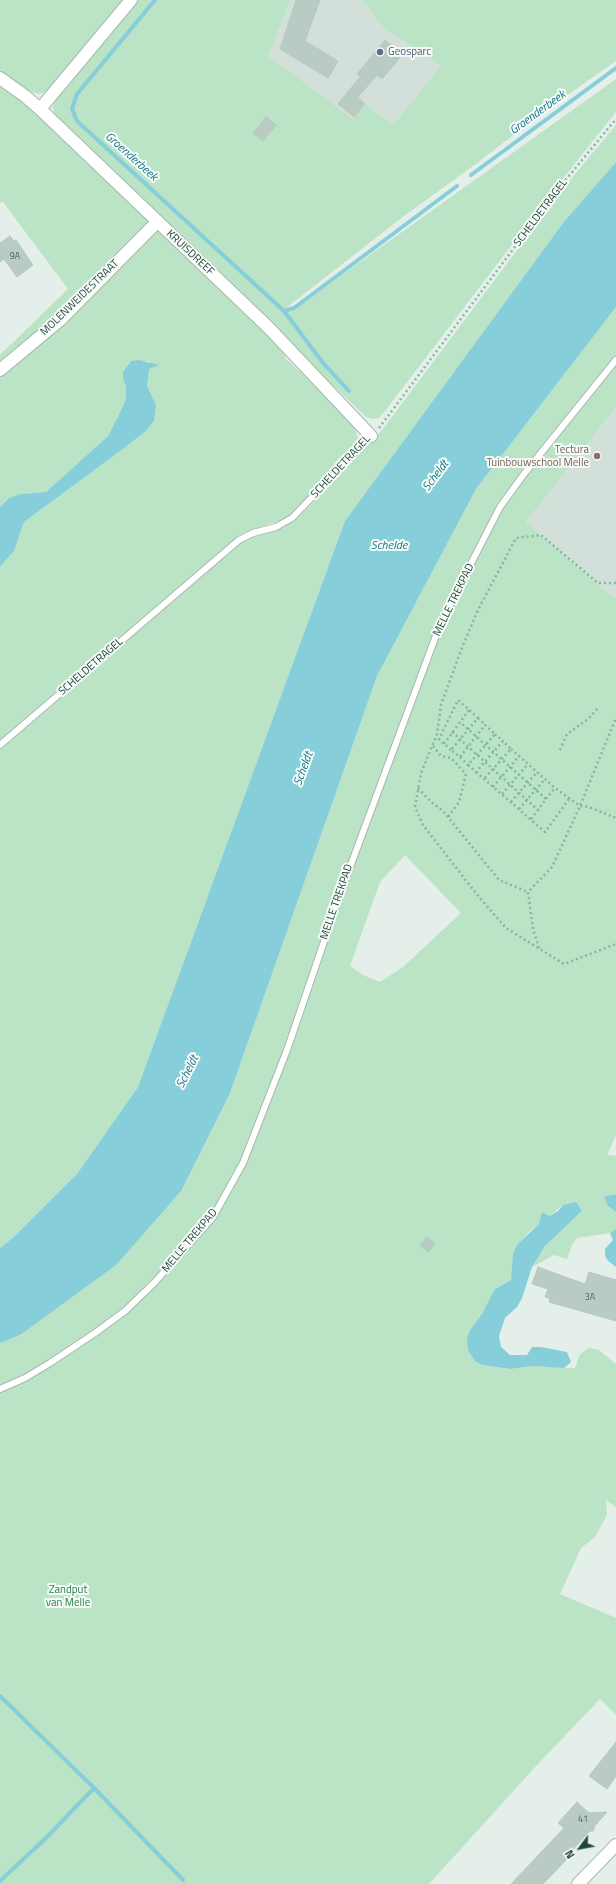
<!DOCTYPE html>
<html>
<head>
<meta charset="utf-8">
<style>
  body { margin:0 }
  #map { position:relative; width:616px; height:1884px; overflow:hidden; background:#e4efea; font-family:"Titillium Web",sans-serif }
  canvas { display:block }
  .north { position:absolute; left:560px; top:1828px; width:40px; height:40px; -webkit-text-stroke:3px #f6fbf8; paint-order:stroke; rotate:238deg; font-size:11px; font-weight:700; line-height:16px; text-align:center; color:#21443a }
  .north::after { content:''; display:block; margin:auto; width:14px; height:18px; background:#21443a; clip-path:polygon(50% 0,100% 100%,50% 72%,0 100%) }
</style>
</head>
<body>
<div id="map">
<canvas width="616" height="1884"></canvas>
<div class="north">N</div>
</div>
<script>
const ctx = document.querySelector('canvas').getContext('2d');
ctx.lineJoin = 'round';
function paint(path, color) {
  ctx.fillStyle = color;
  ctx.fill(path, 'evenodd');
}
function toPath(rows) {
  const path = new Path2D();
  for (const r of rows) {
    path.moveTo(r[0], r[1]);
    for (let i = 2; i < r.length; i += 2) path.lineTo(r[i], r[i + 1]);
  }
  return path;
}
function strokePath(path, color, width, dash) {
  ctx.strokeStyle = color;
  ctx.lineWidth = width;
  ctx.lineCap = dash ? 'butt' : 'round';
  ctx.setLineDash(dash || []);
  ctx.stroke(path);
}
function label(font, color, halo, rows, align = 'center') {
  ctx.font = font + ' "Titillium Web",sans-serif';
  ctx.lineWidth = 4;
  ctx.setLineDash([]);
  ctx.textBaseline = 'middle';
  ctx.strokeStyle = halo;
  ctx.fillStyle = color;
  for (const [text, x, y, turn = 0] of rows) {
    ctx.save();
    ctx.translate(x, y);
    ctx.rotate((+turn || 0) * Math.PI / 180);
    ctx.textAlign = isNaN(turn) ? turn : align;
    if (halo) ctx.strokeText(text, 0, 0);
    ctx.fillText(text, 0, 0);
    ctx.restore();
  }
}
paint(toPath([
  [290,0,362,0,383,27,442,66,393,125,366,104,353,119,267,56],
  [616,407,616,598,601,587,526,522]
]), '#d2e0d9');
paint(toPath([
  [0,0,290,0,268,56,353,119,366,104,393,125,441,66,383,27,362,0,616,0,616,61,546,110,481,160,400,219,286,308,290,312,616,79,616,112,553,191,385,411,379,418,372,419,366,417,292,346,285,358,336,404,354,426,359,441,358,447,287,518,243,533,229,544,0,741,0,567,14,551,24,522,146,431,154,421,156,405,146,386,149,361,131,361,123,379,126,387,126,399,119,417,108,436,46,492,30,493,9,498,0,507,0,355,68,289,3,202,0,203,0,84,55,118,53,107,55,99,48,91,39,94,29,92,0,73],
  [616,125,616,162,563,223,345,521,138,1087,77,1174,15,1236,0,1248,0,750,242,542,250,538,283,528,295,520,310,506,383,429,566,185],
  [616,307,616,407,526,522,601,587,616,598,616,1135,607,1155,616,1156,616,1195,604,1197,608,1206,616,1212,616,1229,610,1233,577,1238,572,1245,567,1259,554,1255,532,1267,545,1246,582,1211,563,1205,529,1232,517,1246,511,1280,494,1290,482,1314,470,1330,475,1361,482,1365,511,1369,532,1366,575,1368,580,1354,589,1348,599,1350,616,1364,616,1507,606,1500,607,1515,595,1537,581,1548,560,1594,616,1618,616,1715,600,1699,537,1765,429,1884,0,1884,0,1343,20,1335,230,1093,377,676,476,489],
  [405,855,461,913,403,967,380,982,363,975,350,966,380,882]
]), '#bbe3c5');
paint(toPath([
  [616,162,616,307,476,489,377,676,230,1093,181,1191,116,1265,20,1335,0,1343,0,1248,15,1236,77,1174,138,1087,345,521,563,223],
  [139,360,159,365,149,369,147,386,156,405,154,421,146,431,124,448,24,522,14,551,0,567,0,507,9,498,21,494,46,492,108,436,118,417,126,399,126,387,123,379,123,372,131,361],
  [612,1195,616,1195,616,1212,608,1206,604,1197],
  [576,1202,582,1211,545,1246,532,1267,522,1298,517,1307,505,1318,499,1336,501,1347,510,1355,527,1355,532,1347,541,1347,567,1352,571,1362,564,1368,532,1366,511,1369,482,1365,475,1361,468,1350,467,1339,470,1330,482,1314,494,1290,511,1280,513,1254,517,1245,539,1224,542,1212,549,1216,558,1211,563,1205],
  [616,1229,616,1267,607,1260,605,1255,605,1249,613,1240,610,1233]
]), '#86ceda');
strokePath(toPath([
  [155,0,77,94,72,109,77,121,284,311,294,308,457,186],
  [471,175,616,68],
  [284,311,323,363,349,391],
  [0,1696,95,1789,183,1880],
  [0,1881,46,1838,91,1791,95,1789]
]), '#86ceda', 4);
const building = toPath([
  [296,0,320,0,305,41,338,61,328,78,280,49,296,0],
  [385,40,402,55,382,79,377,75,358,97,365,104,354,117,338,104,360,77,357,74,385,40],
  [266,117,276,125,263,141,253,133,266,117],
  [10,236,14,241,16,240,33,265,17,277,4,259,0,262,0,243,10,236],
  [427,1237,435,1244,428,1252,420,1245,427,1237],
  [538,1267,585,1284,589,1272,616,1280,616,1321,549,1302,550,1298,545,1297,548,1289,532,1284,538,1267],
  [616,1742,616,1776,607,1789,589,1776,616,1742],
  [577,1802,589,1813,607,1812,594,1827,594,1831,590,1831,585,1836,569,1854,571,1855,543,1884,511,1884,564,1828,558,1823,577,1802]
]);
paint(building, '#b9cbc3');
strokePath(building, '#b5cac1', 1);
const lane = toPath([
  [0,745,239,540,253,533,276,527,292,518,371,436],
  [0,1389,25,1378,50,1363,95,1333,125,1311,154,1283,213,1217,243,1163,287,1050,343,886,441,622,500,507,524,474,616,360]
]);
const street = toPath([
  [0,78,25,96,40,109,269,328,371,436],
  [40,109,131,0],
  [0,370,60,320,157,222],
  [578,1884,616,1845]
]);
strokePath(lane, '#a6b8b2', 8);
strokePath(street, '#a6b8b2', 14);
strokePath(toPath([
  [379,428,559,188,616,119],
  [616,583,598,583,541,535,516,538,478,610,461,650,441,705,437,734,421,773,415,807,423,825,447,856,479,897,506,928,564,964,616,944],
  [478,718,485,725],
  [452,732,538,810,546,799,460,722],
  [495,734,503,741],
  [444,744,469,710],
  [433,746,441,756,451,758,466,774,459,802,448,817],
  [511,749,555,788,580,806,589,807,616,818],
  [451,750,439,739,458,700,478,718,451,750,460,757,485,725,495,734,468,765,476,772,503,741,511,749,484,779],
  [560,750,567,734,588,719,599,707],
  [460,757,468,765],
  [476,772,545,832,569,799],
  [493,787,519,756],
  [418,788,430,801,443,811,499,880,528,892],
  [502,794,528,764],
  [546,799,555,788],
  [511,802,537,772],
  [519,809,545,779],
  [531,819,538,810],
  [539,948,533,929,528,892,552,867,580,806,616,718]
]), '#81b7a5', 2.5, [2, 3]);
strokePath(lane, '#fff', 6);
strokePath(street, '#fff', 12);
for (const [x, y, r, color] of [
  [380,52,4,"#5c6f8a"],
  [597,456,4,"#8d6e63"]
]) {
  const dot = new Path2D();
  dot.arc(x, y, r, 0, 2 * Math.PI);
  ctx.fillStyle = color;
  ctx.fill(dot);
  strokePath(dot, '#f6fbf8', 1.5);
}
label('9px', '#47665c', null, [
  ["9A",15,257],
  ["3A",590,1298],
  ["41",583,1820]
]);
label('11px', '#4e5e75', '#f6fbf8', [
  ["Geosparc",388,52]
], 'left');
label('11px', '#21443a', '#f6fbf8', [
  ["SCHELDETRAGEL",541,213,-53],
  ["KRUISDREEF",190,253,43],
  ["MOLENWEIDESTRAAT",80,298,-44],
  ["SCHELDETRAGEL",341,467,-47],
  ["MELLE TREKPAD",454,600,-64],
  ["SCHELDETRAGEL",91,667,-41],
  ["MELLE TREKPAD",337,902,-71],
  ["MELLE TREKPAD",190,1241,-50]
]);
label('11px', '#785e54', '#f6fbf8', [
  ["Tectura",589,450],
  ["Tuinbouwschool Melle",589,463]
], 'right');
label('11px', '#258047', '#f6fbf8', [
  ["Zandput",68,1590],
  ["van Melle",68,1603]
]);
label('italic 12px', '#127688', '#f6fbf8', [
  ["Groenderbeek",538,113,-36],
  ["Groenderbeek",131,157,42],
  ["Scheldt",436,476,-53],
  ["Schelde",389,546],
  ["Scheldt",304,769,-70],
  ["Scheldt",188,1072,-63]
]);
</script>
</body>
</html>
